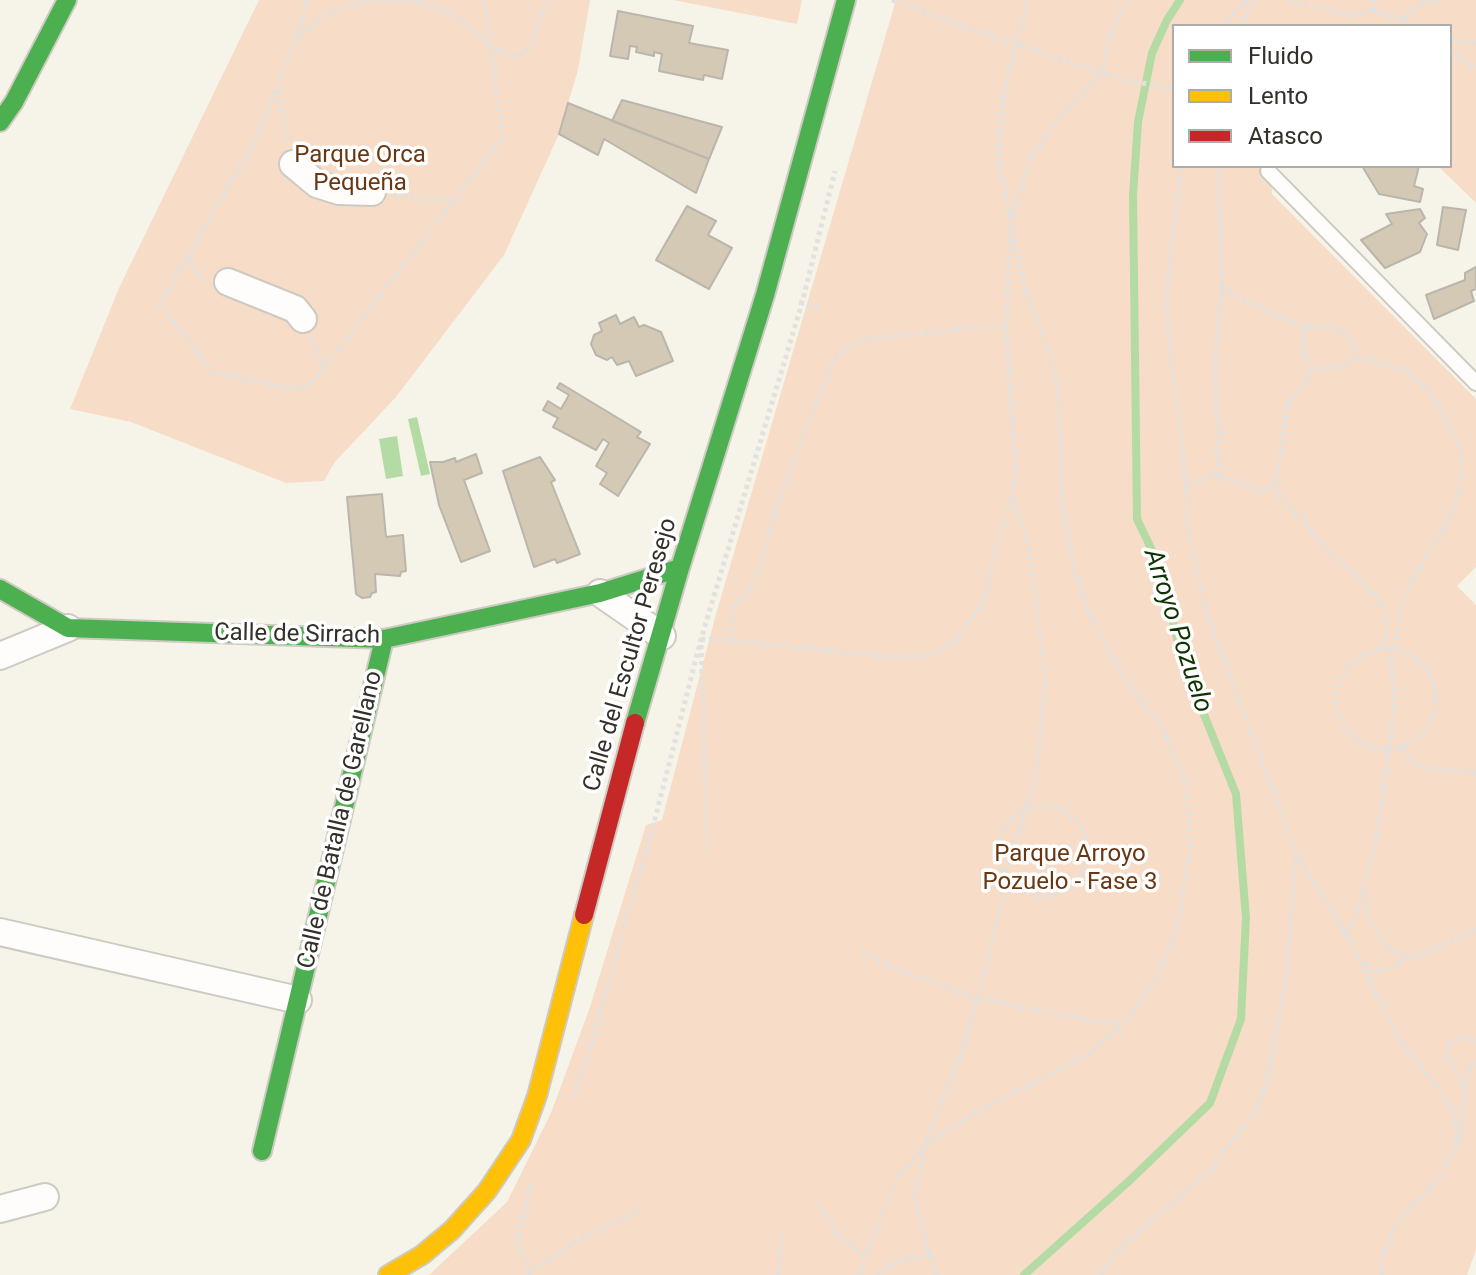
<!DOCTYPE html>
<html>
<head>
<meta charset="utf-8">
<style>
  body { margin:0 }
  #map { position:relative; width:1476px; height:1275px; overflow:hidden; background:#f6f4e8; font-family:Roboto,sans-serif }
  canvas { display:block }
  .legend { position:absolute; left:1172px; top:24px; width:280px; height:144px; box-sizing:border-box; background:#fff; border:2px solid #adaca9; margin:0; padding:10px 14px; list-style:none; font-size:24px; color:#323028 }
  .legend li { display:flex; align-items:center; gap:16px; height:40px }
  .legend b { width:40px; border:2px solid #adaca9 }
</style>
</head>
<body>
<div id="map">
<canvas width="1476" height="1275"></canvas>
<ul class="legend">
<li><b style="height:10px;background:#4caf50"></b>Fluido</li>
<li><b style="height:10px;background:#ffc107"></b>Lento</li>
<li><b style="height:10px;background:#c62828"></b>Atasco</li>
</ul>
</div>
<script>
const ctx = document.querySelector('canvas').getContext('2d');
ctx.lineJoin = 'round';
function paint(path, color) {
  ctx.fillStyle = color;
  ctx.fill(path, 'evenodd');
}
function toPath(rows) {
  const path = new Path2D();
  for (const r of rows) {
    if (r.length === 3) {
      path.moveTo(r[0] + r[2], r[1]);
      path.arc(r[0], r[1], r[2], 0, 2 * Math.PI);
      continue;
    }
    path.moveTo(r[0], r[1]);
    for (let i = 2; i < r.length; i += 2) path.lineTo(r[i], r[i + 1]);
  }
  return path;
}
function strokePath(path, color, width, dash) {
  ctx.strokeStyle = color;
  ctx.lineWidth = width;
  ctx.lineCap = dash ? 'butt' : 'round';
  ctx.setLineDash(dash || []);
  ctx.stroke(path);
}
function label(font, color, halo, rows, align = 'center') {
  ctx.font = font + ' Roboto,sans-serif';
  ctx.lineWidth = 7;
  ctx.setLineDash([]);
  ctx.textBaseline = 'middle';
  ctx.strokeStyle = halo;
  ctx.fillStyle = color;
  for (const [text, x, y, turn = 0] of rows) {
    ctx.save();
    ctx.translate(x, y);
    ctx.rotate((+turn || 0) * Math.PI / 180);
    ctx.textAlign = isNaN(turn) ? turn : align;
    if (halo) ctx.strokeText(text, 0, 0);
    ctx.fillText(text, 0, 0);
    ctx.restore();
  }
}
paint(toPath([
  [259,0,590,0,578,70,559,134,504,255,396,397,334,463,324,481,286,483,131,422,70,409,119,288],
  [673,0,802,0,797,24],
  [896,0,1476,0,1476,203,1438,166,1450,166,1450,26,1174,26,1174,166,1271,166,1272,194,1476,399,1476,567,1457,586,1476,605,1476,1250,1467,1275,429,1275,507,1202,551,1113,589,1010,646,825,662,820,716,614]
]), '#f7dcc7');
paint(toPath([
  [417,417,430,474,421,476,408,419],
  [397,436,403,476,386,479,379,439]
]), '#b4dba4');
strokePath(toPath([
  [1024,1275,1128,1182,1210,1103,1241,1019,1246,918,1236,794,1184,665,1157,561,1137,519,1133,195,1138,122,1152,53,1167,20,1180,0]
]), '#b4dba4', 8);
const building = toPath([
  [618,11,693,26,689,43,728,50,722,79,704,75,703,80,659,71,662,54,654,52,654,56,636,52,637,47,630,46,628,59,610,56,618,11],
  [622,100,722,127,709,159,612,121,622,100],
  [568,103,709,159,696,193,604,139,598,155,559,134,568,103],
  [1362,166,1419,166,1414,186,1423,189,1420,202,1379,194,1362,166],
  [687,206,716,221,708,235,732,248,709,289,656,260,687,206],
  [1443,207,1466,210,1458,250,1437,245,1443,207],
  [1420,209,1425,218,1419,223,1427,234,1420,252,1385,268,1361,240,1392,224,1386,214,1420,209],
  [1476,267,1476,289,1471,291,1474,301,1434,319,1426,295,1465,280,1465,273,1476,267],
  [616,315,620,324,634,317,639,327,644,325,661,332,673,361,636,376,629,361,617,365,612,357,607,360,596,355,591,344,594,335,602,331,599,323,616,315],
  [560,383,641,432,637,437,650,444,618,496,600,484,607,473,596,466,609,443,603,439,596,450,553,427,558,418,543,410,548,401,561,409,569,395,557,388,560,383],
  [476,454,482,473,464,480,490,551,461,562,439,505,430,462,443,462,455,458,456,462,476,454],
  [540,457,555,480,551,482,580,554,557,563,555,559,534,567,503,471,540,457],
  [382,494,386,537,403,535,406,571,401,572,400,576,375,574,376,592,372,593,370,597,362,598,356,594,347,497,382,494]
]);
paint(building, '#d4c9b4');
strokePath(building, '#bab6ad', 2);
const lane = toPath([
  [1268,171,1476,383]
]);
const street = toPath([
  [293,164,317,184,339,191,372,192],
  [228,282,295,309,303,319],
  [600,593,662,636],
  [0,656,68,628],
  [0,932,298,1000],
  [0,1209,45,1197]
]);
const fast = toPath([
  [0,122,14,102,67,0],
  [0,589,68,628,384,639,600,593,680,568],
  [635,723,680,568,765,295,846,0],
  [262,1151,384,639]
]);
const slow = toPath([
  [388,1275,422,1255,452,1230,487,1191,521,1140,537,1096,584,915]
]);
const jam = toPath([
  [584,915,635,723]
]);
strokePath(lane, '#cccac1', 18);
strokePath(street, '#cccac1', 30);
strokePath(fast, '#cccac1', 22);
strokePath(slow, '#cccac1', 22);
strokePath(jam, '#cccac1', 22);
strokePath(toPath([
  [307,0,297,37,256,139,160,304,212,372,293,389,311,384,503,137,484,0],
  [892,0,965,27,1121,79,1174,89],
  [1289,0,1303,5,1354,15,1373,11,1402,19,1423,3,1423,0],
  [1423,3,1441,0],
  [1373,11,1373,0],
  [1402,19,1413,26],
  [1222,26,1246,0],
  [1239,26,1254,0],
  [298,36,328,13,369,0,401,1,421,3,449,12,467,24,492,48,518,57,531,45,547,0],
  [1450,40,1476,43],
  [1450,51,1476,69],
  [277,91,288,140],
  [394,194,452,202],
  [1011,218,998,159,1004,91,1028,0],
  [189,255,197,276,204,279],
  [1222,286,1242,299,1306,328,1312,325,1339,329,1353,341,1355,357,1347,365,1334,368,1312,368,1301,349,1306,328],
  [799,302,821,308],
  [312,339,323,367],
  [1355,357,1401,368,1428,389,1451,428,1459,448,1463,467,1459,493,1448,522,1412,580,1402,604,1395,649],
  [1312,368,1307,380,1286,407,1282,448,1274,486,1283,501,1305,521,1324,547,1358,577,1381,602,1387,626,1384,649],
  [1216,475,1220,461,1217,448,1221,433,1217,418,1215,366,1222,286,1219,166],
  [1186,484,1216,475,1263,491,1274,486],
  [701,639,728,640,892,657,923,656,940,650,956,640,983,603,997,544,1012,497],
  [728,640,734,605,745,596,760,567,777,505,833,360,851,344,868,339,988,326,1006,328],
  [701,645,708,852],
  [1386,699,50],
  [1402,747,1413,763,1433,769,1476,773],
  [1043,851,45],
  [1296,853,1346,934,1357,914,1377,837,1395,699,1390,649],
  [1365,893,1370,923,1389,949,1407,956],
  [1346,934,1403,1045,1424,1069,1453,1111,1458,1142,1469,1064,1476,1065],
  [862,952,900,970,977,998,1091,1021,1123,1024],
  [1364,964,1373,972,1393,967,1408,957,1426,953,1476,929],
  [1464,1086,1447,1056,1449,1041,1463,1038,1476,1041],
  [572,1096,581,1078,600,1013,655,819,701,639,802,303,835,171],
  [531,1185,517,1240,531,1275],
  [819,1205,840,1237,867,1257],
  [527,1274,578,1240,640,1210],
  [777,1275,782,1234],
  [858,1275,897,1178,925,1145,965,1042,1004,896,1005,875,1036,775,1046,681,1028,544,1012,496,1016,467,1006,328,1011,228],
  [875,1275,898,1261,930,1255],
  [937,1275,924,1237,915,1197,925,1145,975,1113,1090,1053,1124,1024,1157,977,1175,934,1191,847,1185,779,1163,730,1124,677,1088,611,1073,564,1063,510,1059,387,1048,348,1025,289,1011,220,1031,158,1056,121,1103,71,1109,38,1121,9,1130,0],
  [1100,1275,1115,1252,1209,1171,1255,1111,1266,1084,1287,973,1296,853,1208,618,1189,535,1186,484,1166,305,1181,166],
  [1382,1275,1382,1257,1393,1231,1411,1206,1438,1179,1458,1142]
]), '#e2e1de', 5, [4, 4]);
strokePath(lane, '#fefdfc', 14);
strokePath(street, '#fefdfc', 26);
strokePath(fast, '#4caf50', 18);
strokePath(slow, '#ffc107', 18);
strokePath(jam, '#c62828', 18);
label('24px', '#6a3712', '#fff', [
  ["Parque Orca",360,156],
  ["Pequeña",360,184],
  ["Parque Arroyo",1070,855],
  ["Pozuelo - Fase 3",1070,883]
]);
label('24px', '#323028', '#fff', [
  ["Calle de Sirrach",297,635,1],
  ["Calle del Escultor Peresejo",631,655,-74],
  ["Calle de Batalla de Garellano",341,820,-77]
]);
label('italic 26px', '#0f3401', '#fff', [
  ["Arroyo Pozuelo",1177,631,72]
]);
</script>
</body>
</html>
